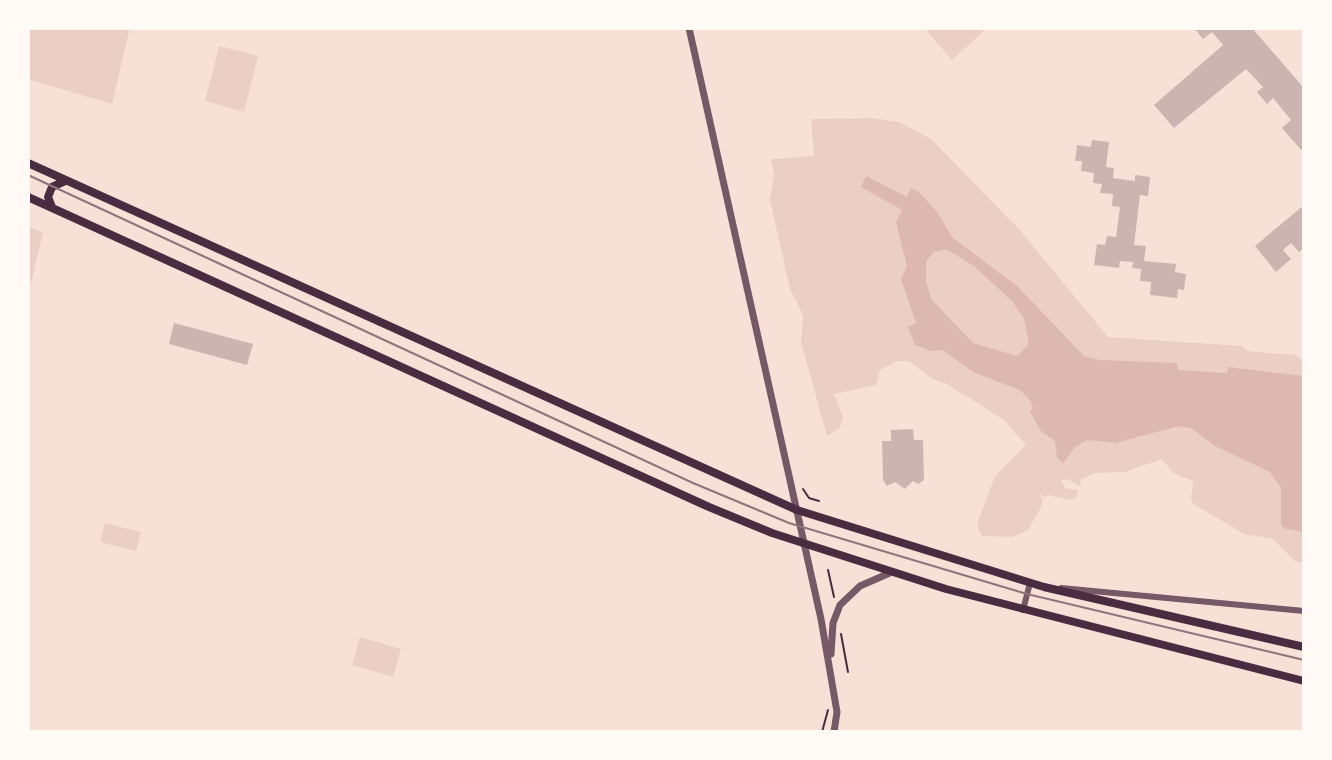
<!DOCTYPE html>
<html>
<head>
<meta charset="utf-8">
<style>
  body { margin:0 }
  #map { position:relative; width:1332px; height:760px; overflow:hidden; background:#f7e1d7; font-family:"Exo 2",sans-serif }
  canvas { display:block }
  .frame { position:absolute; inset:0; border:30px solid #fffaf5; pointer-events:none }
</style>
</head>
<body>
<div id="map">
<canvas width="1332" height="760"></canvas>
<div class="frame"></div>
</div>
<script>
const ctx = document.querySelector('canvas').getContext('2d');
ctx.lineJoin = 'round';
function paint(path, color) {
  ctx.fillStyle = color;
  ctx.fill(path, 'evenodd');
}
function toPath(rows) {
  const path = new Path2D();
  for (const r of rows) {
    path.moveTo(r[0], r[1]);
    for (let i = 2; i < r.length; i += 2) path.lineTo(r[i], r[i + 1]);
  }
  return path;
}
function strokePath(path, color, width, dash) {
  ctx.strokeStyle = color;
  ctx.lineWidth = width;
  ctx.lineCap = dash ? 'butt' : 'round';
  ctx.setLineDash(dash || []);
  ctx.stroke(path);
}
paint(toPath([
  [28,28,130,28,112,104,28,79],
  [924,28,987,28,952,60],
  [219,46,258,56,244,112,205,101],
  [870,118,899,122,931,139,1018,228,1108,337,1243,346,1247,351,1295,355,1304,361,1304,563,1295,561,1273,539,1244,534,1195,505,1191,501,1193,481,1173,473,1162,459,1124,472,1095,473,1081,480,1080,486,1067,479,1061,480,1065,488,1077,490,1077,497,1071,500,1047,495,1045,498,1039,493,1043,500,1041,507,1028,530,1012,537,982,536,977,524,995,476,1026,445,1004,420,947,384,932,379,909,361,897,361,880,370,876,385,834,394,843,417,840,428,827,436,801,342,803,315,790,289,770,200,774,175,771,159,814,156,811,119],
  [28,226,43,233,28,296],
  [105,523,141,532,136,551,100,542],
  [360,637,401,649,393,677,352,665]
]), '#ebcfc5');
paint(toPath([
  [866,176,907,197,911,188,919,192,937,212,952,237,1017,286,1084,356,1100,360,1177,363,1178,370,1227,373,1228,367,1304,376,1304,532,1286,529,1281,525,1281,488,1270,472,1215,446,1191,428,1179,426,1115,443,1087,440,1075,447,1063,463,1057,458,1055,441,1041,431,1030,412,1033,407,1030,400,1020,390,975,373,942,350,931,351,915,345,908,327,916,323,901,279,907,266,896,222,902,210,861,187],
  [946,249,974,266,1013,302,1024,319,1028,337,1028,345,1017,356,973,343,931,299,926,281,926,261,934,252]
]), '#dcb8b0');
paint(toPath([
  [1194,28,1252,28,1304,88,1304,153,1282,128,1291,120,1273,98,1267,104,1257,92,1263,87,1246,69,1174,128,1154,105,1223,45,1212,32,1203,39],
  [1092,140,1109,142,1106,167,1114,168,1113,178,1135,181,1135,175,1150,177,1148,196,1140,195,1134,245,1146,246,1144,261,1176,264,1175,272,1186,274,1184,290,1178,289,1177,298,1150,295,1151,282,1140,281,1141,269,1132,268,1133,262,1120,261,1119,268,1094,265,1097,244,1105,245,1107,236,1116,237,1120,207,1112,206,1113,194,1100,193,1102,184,1093,183,1094,173,1081,171,1082,161,1075,161,1077,145,1091,147],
  [1304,205,1304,248,1299,252,1291,243,1283,250,1291,259,1276,272,1255,246],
  [174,323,253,344,247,365,169,344],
  [913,429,914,440,923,440,924,480,918,484,913,481,905,489,895,482,887,486,883,480,882,441,891,441,891,430]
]), '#ccb4b1');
strokePath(toPath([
  [803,489,809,498,819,501],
  [828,570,834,597],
  [841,634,848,672],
  [822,732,828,710]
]), '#4a2c40', 2);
strokePath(toPath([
  [1061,588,1304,611],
  [1023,610,1030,583]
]), '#755966', 6);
strokePath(toPath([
  [689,28,821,619,837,712,834,732],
  [831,654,833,623,840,605,860,586,892,572]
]), '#755966', 7);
strokePath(toPath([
  [28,163,797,510,1044,587,1304,647],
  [28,197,709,507,772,533,946,589,1304,681],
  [52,207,48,197,52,187,65,181]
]), '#4a2c40', 8);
strokePath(toPath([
  [28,175,693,483,789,523,1027,594,1304,660]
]), '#8f747c', 2);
</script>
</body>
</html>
